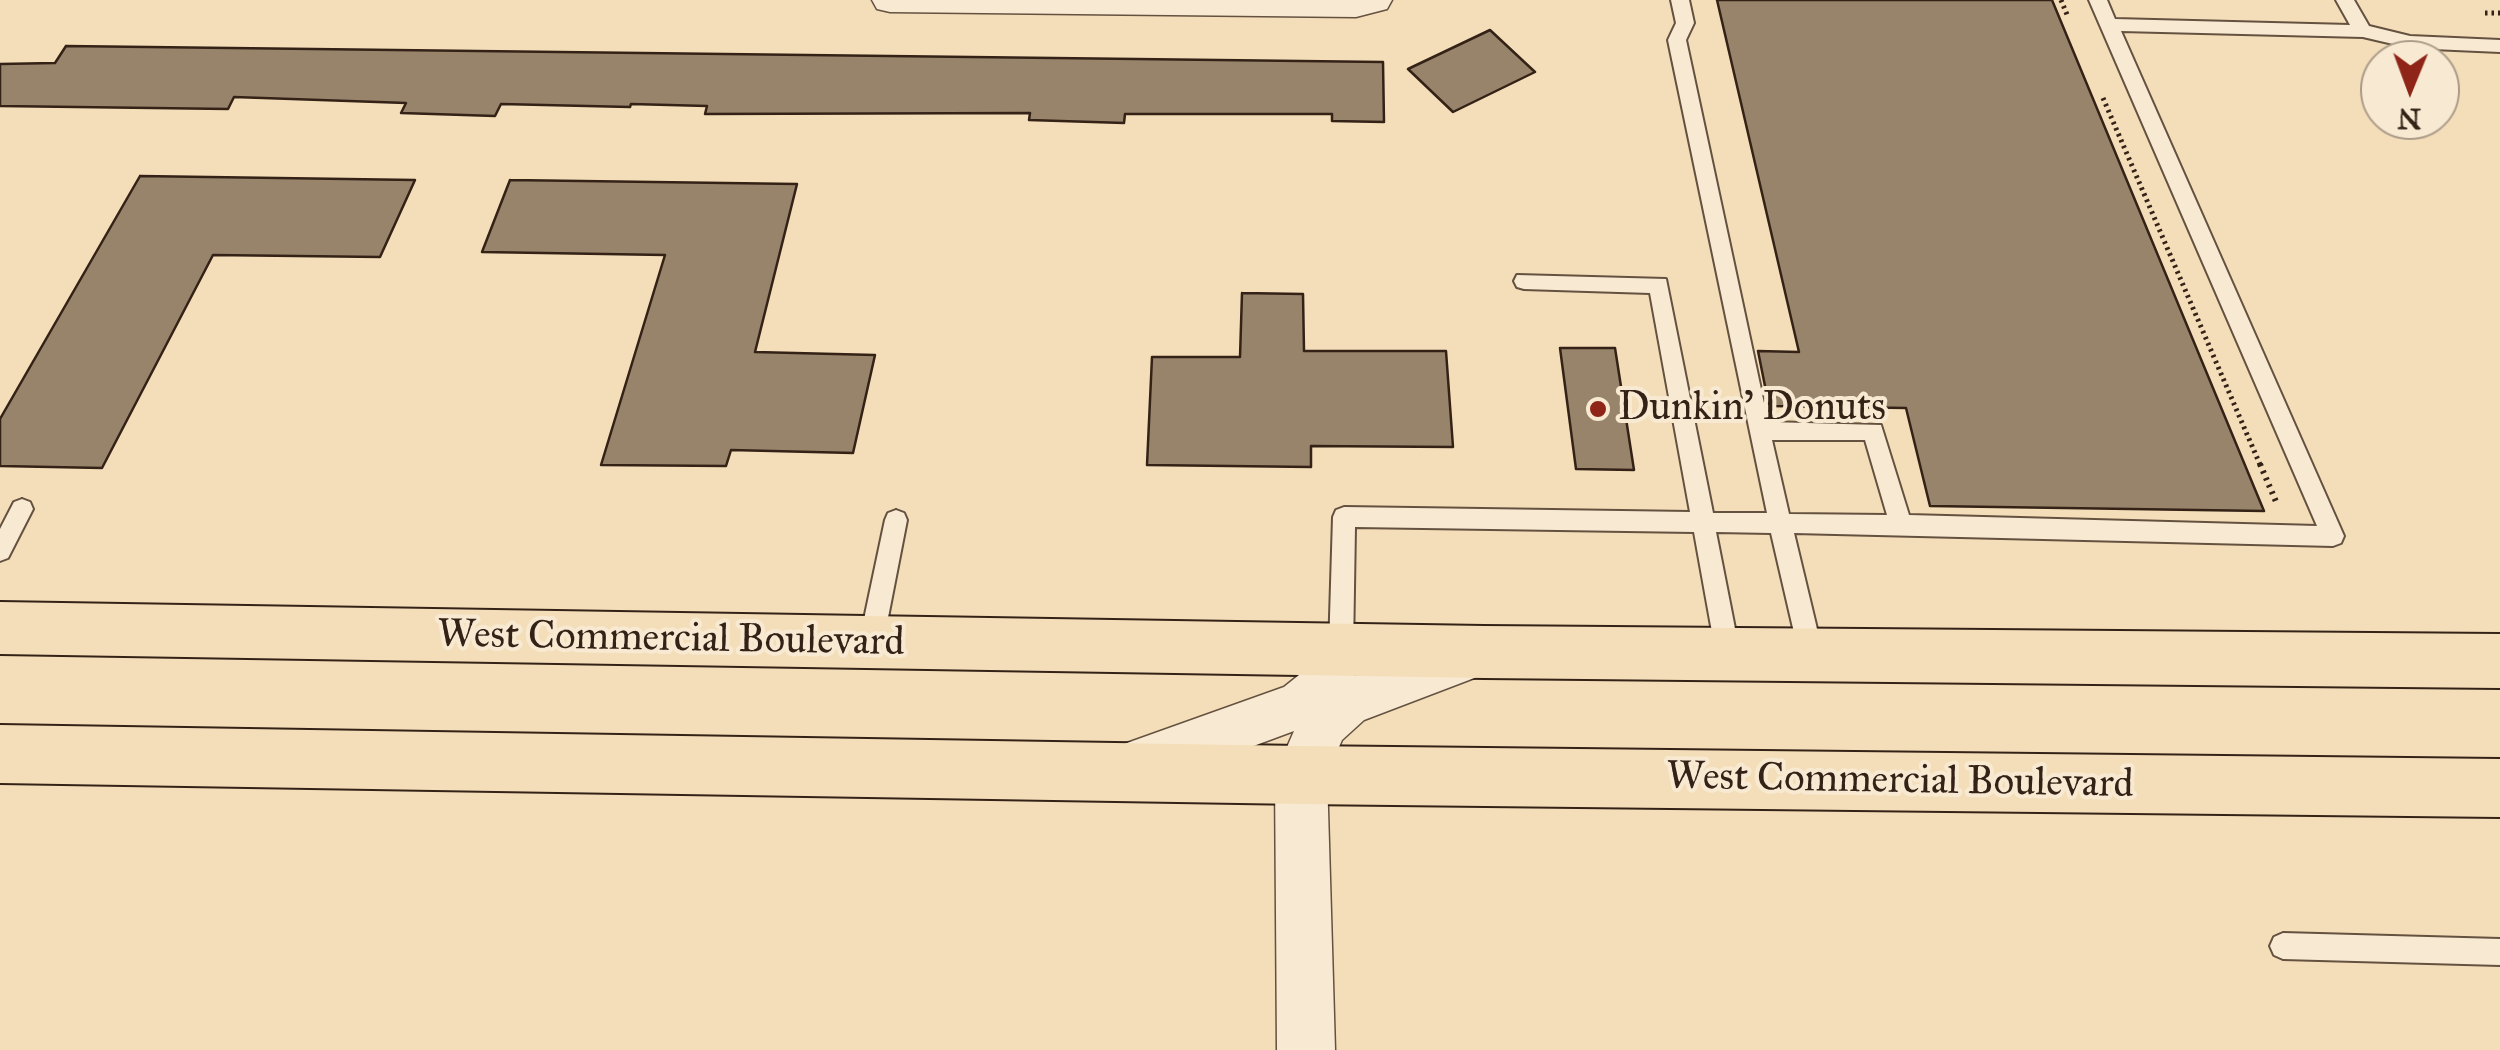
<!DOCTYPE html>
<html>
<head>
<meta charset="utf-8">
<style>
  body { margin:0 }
  #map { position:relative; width:2500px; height:1050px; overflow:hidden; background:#f4deb9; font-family:"IM FELL Great Primer",serif }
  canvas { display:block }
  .north { position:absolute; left:2360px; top:40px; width:100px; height:100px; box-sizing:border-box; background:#f8ead2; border:2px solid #aa9a87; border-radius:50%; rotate:181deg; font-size:28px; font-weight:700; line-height:40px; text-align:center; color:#342217 }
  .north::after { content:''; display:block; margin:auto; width:35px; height:45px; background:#8f2418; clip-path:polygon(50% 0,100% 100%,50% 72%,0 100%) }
</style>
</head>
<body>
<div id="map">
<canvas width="2500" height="1050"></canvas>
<div class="north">N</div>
</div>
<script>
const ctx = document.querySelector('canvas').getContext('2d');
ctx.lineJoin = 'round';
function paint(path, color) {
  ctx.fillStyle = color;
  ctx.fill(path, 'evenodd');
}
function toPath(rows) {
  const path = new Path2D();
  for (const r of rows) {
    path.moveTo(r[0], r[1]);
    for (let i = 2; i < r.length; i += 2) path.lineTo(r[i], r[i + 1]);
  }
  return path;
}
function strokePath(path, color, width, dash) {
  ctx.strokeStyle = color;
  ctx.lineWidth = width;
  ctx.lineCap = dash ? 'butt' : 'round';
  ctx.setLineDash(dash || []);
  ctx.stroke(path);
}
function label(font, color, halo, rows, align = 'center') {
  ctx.font = font + ' "IM FELL Great Primer",serif';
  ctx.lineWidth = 8;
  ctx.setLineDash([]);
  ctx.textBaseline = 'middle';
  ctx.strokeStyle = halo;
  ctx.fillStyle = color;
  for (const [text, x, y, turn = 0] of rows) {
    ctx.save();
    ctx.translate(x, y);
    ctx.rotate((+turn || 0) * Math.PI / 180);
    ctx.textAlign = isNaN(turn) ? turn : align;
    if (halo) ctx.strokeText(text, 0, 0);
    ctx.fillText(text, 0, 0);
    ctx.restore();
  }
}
const building = toPath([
  [1717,0,2052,0,2264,511,1930,506,1906,408,1769,406,1758,351,1799,352,1717,0],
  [1490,30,1535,72,1453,112,1408,69,1490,30],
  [66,46,1383,62,1384,122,1332,121,1332,114,1125,114,1124,123,1029,120,1030,113,705,114,707,106,631,104,630,107,501,104,495,116,401,113,406,103,234,97,228,109,0,106,0,64,55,63,66,46],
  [140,176,415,180,380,257,213,255,102,468,0,466,0,419,140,176],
  [510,180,797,184,755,352,875,355,853,453,731,450,726,466,601,465,665,255,482,252,510,180],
  [1242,293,1303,294,1304,351,1446,351,1453,447,1311,446,1311,467,1147,465,1152,357,1240,357,1242,293],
  [1560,348,1615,348,1634,470,1576,469,1560,348]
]);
paint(building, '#98846b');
strokePath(building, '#342217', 2.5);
const lane = toPath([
  [1671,0,1689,0,1694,23,1686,40,1768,422,1881,425,1909,515,2317,526,2089,0,2107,0,2115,19,2350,25,2336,0,2354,0,2369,26,2410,36,2500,40,2500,52,2410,48,2363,37,2121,31,2344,536,2341,543,2333,546,1794,533,1823,654,1819,662,1811,665,1803,662,1799,654,1771,533,1716,532,1740,654,1736,662,1728,665,1720,662,1716,654,1694,532,1355,527,1353,650,1349,658,1341,661,1333,658,1329,650,1333,517,1336,510,1344,507,1690,512,1650,293,1524,289,1517,287,1514,281,1517,275,1666,279,1713,513,1767,513,1668,40,1676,23,1671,0],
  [1772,440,1865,440,1887,515,1789,514,1772,440],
  [22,499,30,502,33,509,8,558,0,561,0,529,14,502,22,499],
  [896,510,904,513,907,520,883,643,879,651,871,654,863,651,859,643,885,520,888,513,896,510],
  [2283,933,2500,939,2500,965,2283,959,2274,955,2270,946,2274,937,2283,933]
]);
const street = toPath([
  [872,0,1392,0,1387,9,1356,17,890,12,877,9,872,0],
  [1472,633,1490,640,1497,656,1490,672,1364,720,1342,740,1327,775,1335,1050,1277,1050,1275,775,1294,731,1132,791,1113,784,1106,766,1113,748,1284,687,1304,671,1318,644,1336,637,1354,644,1361,660,1354,676,1472,633]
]);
const highway = toPath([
  [0,602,1484,626,2500,634,2500,688,1484,678,0,654,0,602],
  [0,725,1301,746,2500,759,2500,817,1301,804,0,783,0,725]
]);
strokePath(lane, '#645140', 4);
strokePath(street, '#645140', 3);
strokePath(highway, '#342217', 4);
strokePath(toPath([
  [2061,0,2068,17],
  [2485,13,2500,13],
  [2103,98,2261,467]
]), '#342217', 5, [2.5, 4]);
strokePath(toPath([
  [2260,464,2277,504]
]), '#342217', 6, [2.5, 5]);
paint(lane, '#f8ead2');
paint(street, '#f8ead2');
paint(highway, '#f4deb9');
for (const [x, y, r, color] of [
  [1598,409,10,"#8f2418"]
]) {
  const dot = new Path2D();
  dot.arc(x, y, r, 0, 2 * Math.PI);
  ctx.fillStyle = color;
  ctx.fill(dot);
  strokePath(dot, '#f8ead2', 4);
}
label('40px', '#342217', '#f8ead2', [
  ["Dunkin' Donuts",1618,409]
], 'left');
label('40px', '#342217', '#f8ead2', [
  ["West Commercial Boulevard",671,640,1],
  ["West Commercial Boulevard",1900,782,1]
]);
</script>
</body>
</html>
